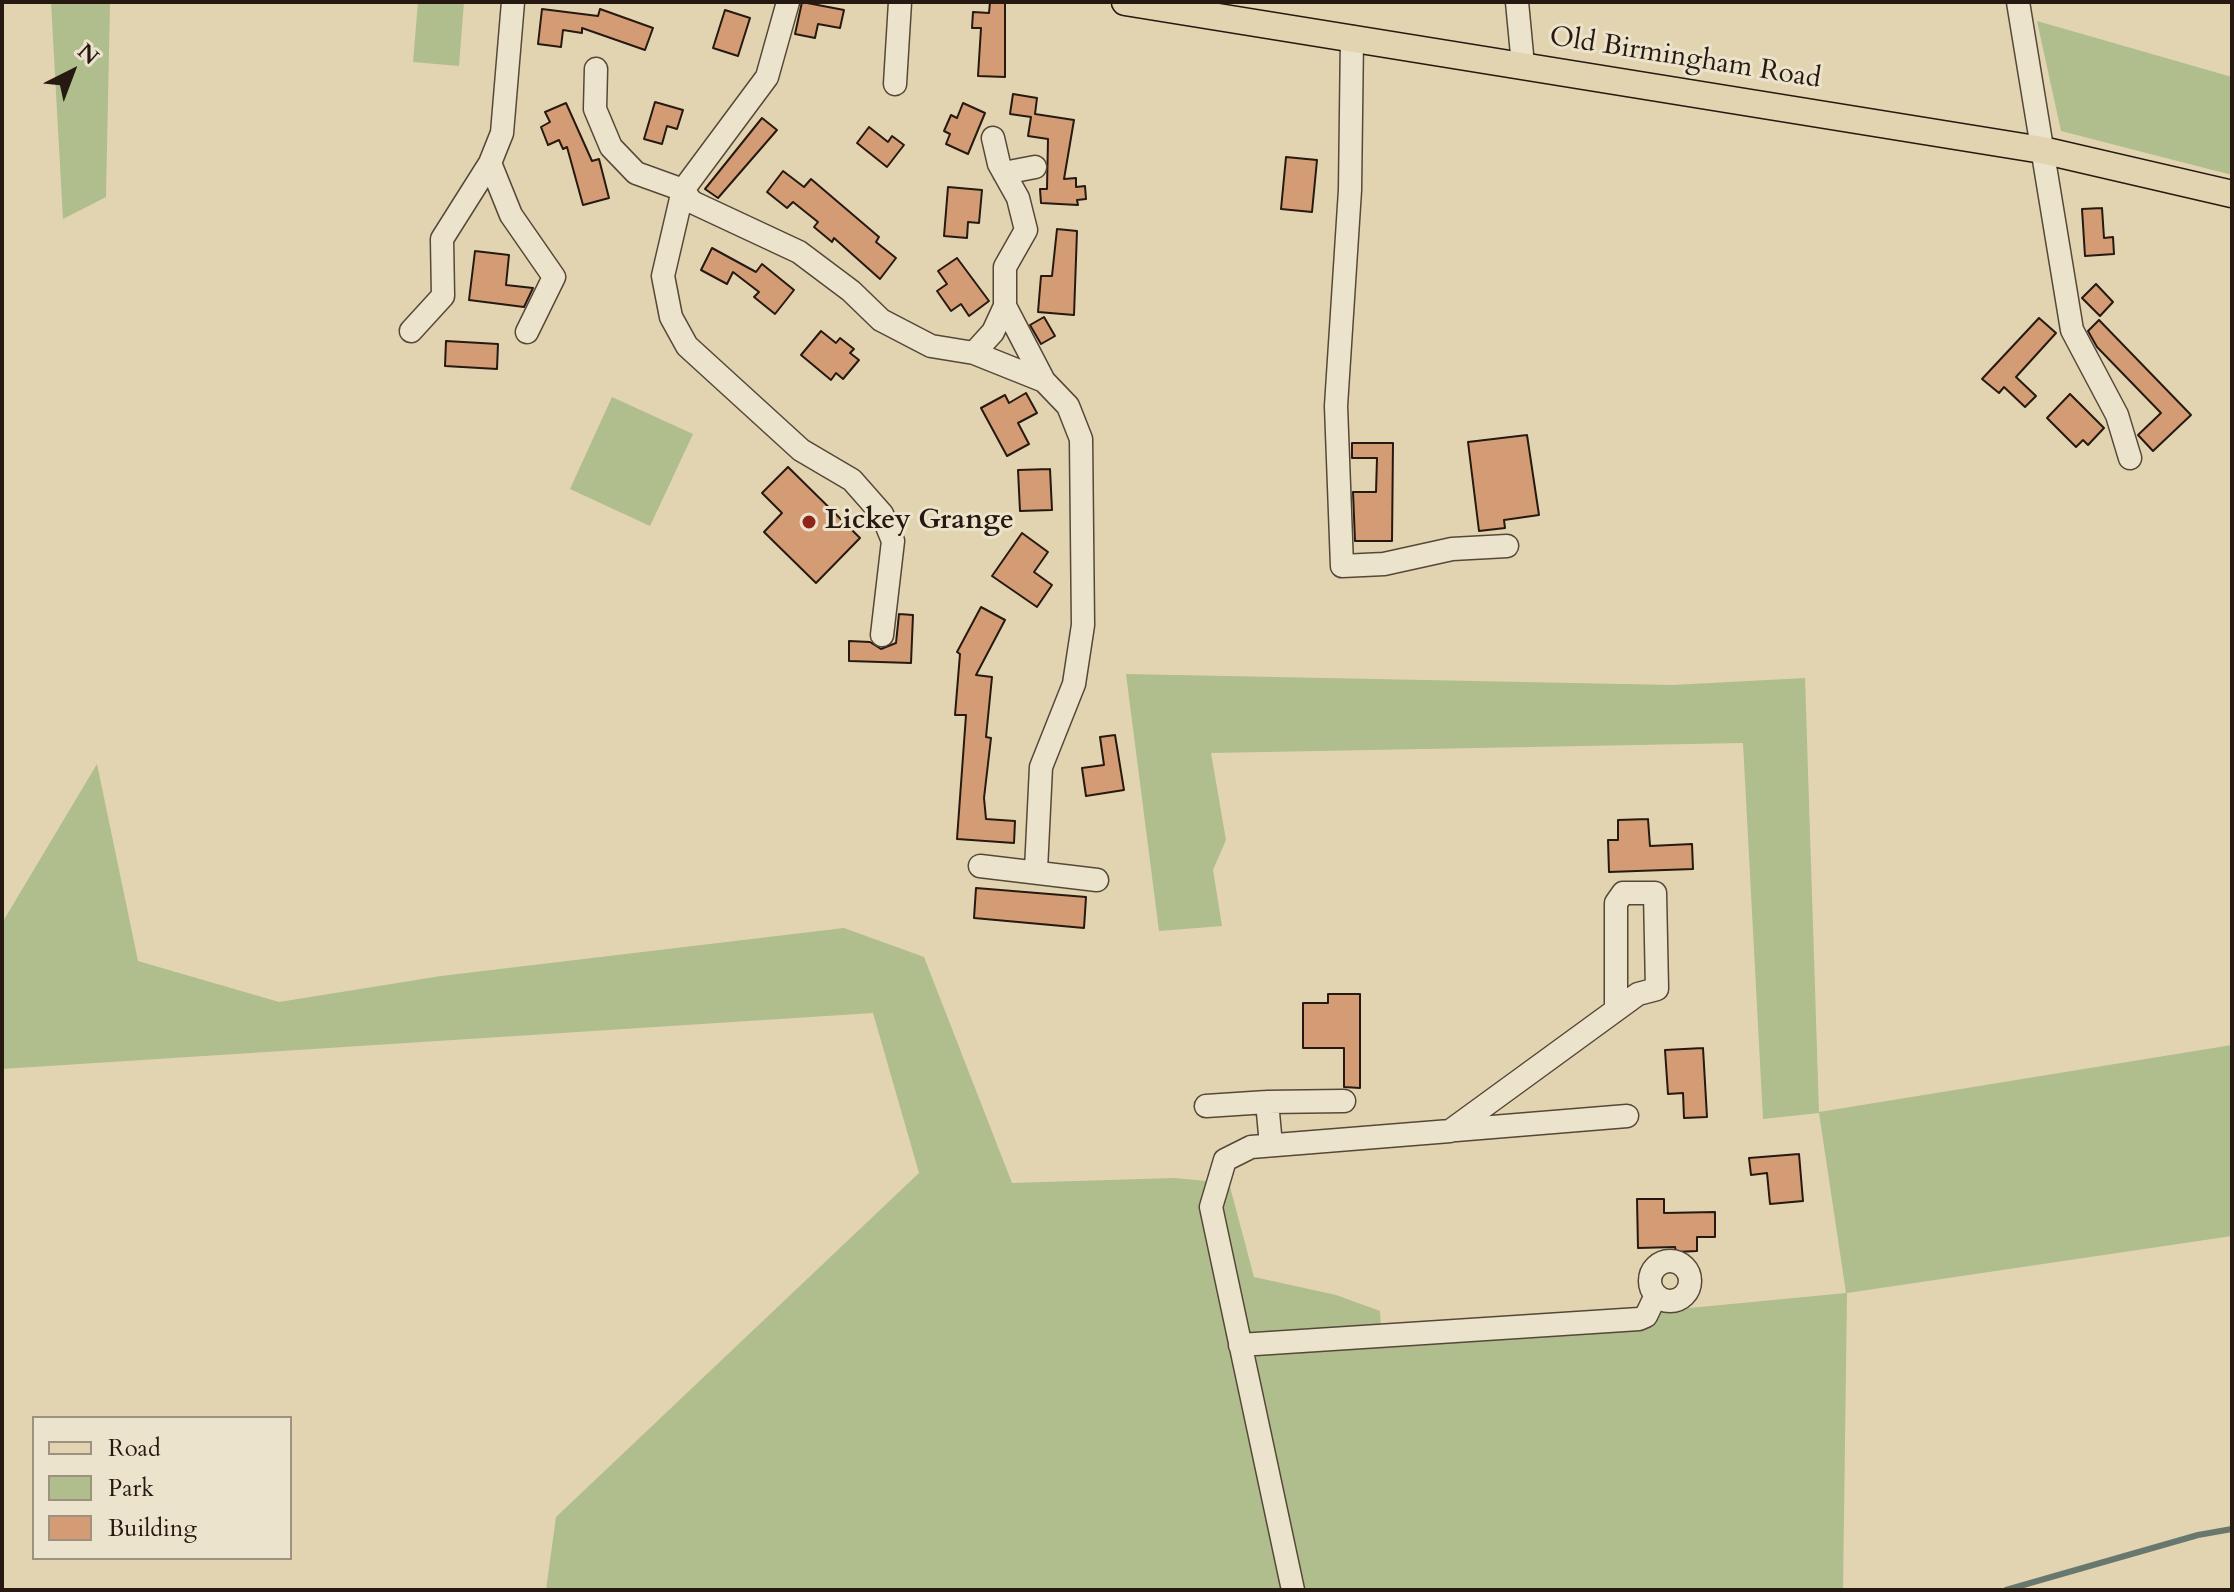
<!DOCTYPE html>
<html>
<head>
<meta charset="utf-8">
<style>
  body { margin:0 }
  #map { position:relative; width:2234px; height:1592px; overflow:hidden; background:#e2d4b0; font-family:Cardo,serif }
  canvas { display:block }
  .frame { position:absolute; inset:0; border:4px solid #261911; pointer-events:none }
  .legend { position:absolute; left:32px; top:1416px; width:260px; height:144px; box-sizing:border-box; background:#ece3cc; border:2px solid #9d9281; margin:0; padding:10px 14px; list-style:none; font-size:24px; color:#261911 }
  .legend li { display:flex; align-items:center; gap:16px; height:40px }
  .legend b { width:40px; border:2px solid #9d9281 }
  .north { position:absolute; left:32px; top:32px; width:80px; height:80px; -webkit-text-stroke:6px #ece3cc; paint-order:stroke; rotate:42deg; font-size:22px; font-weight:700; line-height:32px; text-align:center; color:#261911 }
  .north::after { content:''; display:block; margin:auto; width:28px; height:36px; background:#261911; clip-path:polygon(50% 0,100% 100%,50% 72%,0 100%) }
</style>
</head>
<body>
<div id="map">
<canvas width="2234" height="1592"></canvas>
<div class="frame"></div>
<ul class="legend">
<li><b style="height:10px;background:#e2d4b0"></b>Road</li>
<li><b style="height:22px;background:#b0bd8d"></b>Park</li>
<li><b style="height:22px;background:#d39c75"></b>Building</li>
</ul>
<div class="north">N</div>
</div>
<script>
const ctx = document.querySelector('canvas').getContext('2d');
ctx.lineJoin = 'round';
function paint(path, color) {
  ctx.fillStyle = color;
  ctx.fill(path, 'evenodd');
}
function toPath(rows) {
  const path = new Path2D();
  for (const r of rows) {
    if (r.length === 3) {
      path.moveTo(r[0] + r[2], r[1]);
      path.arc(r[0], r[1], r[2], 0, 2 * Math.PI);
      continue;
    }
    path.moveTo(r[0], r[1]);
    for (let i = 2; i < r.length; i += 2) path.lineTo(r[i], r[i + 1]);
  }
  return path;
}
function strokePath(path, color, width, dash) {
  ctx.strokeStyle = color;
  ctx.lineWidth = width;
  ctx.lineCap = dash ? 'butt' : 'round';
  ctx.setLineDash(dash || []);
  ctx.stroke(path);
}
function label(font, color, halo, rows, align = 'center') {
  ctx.font = font + ' Cardo,serif';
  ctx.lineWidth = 6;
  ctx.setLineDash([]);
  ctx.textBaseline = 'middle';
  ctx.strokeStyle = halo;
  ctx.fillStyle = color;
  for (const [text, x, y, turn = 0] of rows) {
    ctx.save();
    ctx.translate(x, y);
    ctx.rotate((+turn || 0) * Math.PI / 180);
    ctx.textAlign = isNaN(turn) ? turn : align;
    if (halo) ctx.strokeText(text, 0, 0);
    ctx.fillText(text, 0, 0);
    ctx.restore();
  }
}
paint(toPath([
  [51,2,110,2,106,197,63,219],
  [418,2,464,2,459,66,413,62],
  [2037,21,2232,77,2232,175,2061,131],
  [612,397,693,434,650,526,570,489],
  [1126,674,1673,685,1805,678,1819,1112,2232,1045,2232,1236,1847,1293,1843,1590,546,1590,556,1517,919,1173,873,1013,2,1069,2,923,97,764,138,961,279,1002,441,976,844,928,924,957,1012,1183,1174,1178,1229,1183,1254,1277,1336,1295,1380,1311,1381,1330,1544,1322,1846,1293,1819,1113,1763,1119,1743,743,1211,753,1226,840,1213,870,1222,926,1159,931]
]), '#b0bd8d');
strokePath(toPath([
  [2006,1590,2198,1535,2232,1529]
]), '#69786f', 6);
const building = toPath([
  [802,2,844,10,840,28,818,24,815,38,795,34,802,2],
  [990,2,1005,2,1005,77,978,76,981,28,972,28,973,12,989,13,990,2],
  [542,9,598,16,600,9,653,28,645,50,582,28,582,33,563,30,561,47,538,44,542,9],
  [725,10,750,18,738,56,713,48,725,10],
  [1013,94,1037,98,1035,114,1074,120,1064,179,1076,178,1076,187,1085,186,1086,199,1077,200,1078,205,1041,203,1040,189,1047,189,1048,139,1028,136,1031,117,1010,114,1013,94],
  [655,102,683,110,677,129,667,126,662,144,644,139,655,102],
  [566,103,592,161,599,159,609,198,583,205,567,147,563,149,559,140,548,145,541,127,550,122,545,112,566,103],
  [963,103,985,113,968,154,946,144,950,134,944,131,951,115,957,118,963,103],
  [762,118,777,130,718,198,705,189,762,118],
  [869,127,888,142,892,136,904,145,887,167,857,143,869,127],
  [1286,157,1317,160,1312,212,1281,209,1286,157],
  [783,171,804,187,811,179,879,237,876,242,896,258,880,279,834,238,832,242,814,227,818,222,793,202,787,208,767,192,783,171],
  [948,187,982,190,979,223,968,222,967,238,944,236,948,187],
  [2102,208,2104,238,2113,237,2114,254,2085,256,2082,209,2102,208],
  [1057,229,1077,231,1074,315,1038,312,1041,276,1052,276,1057,229],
  [712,248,756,272,762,264,794,290,775,314,754,297,759,292,733,272,727,284,701,270,712,248],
  [475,251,509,255,506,285,533,288,524,307,469,300,475,251],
  [957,258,989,301,969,316,961,304,951,311,937,291,947,284,938,271,957,258],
  [2096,284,2113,302,2100,316,2082,298,2096,284],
  [1044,317,1055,336,1041,344,1030,325,1044,317],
  [2039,318,2056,333,2016,377,2036,396,2025,407,2004,387,1999,393,1982,379,2039,318],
  [2099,320,2191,415,2153,451,2138,435,2161,413,2097,347,2088,331,2099,320],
  [821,331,836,343,840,338,854,349,850,353,859,360,843,379,836,373,831,380,801,355,821,331],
  [446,341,498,344,497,369,445,366,446,341],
  [1026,393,1037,413,1018,423,1029,444,1007,456,981,408,1005,395,1009,403,1026,393],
  [2070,394,2104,428,2088,445,2083,440,2076,447,2047,418,2070,394],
  [1527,435,1539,515,1504,520,1505,528,1479,531,1468,442,1527,435],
  [1352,443,1393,443,1392,541,1355,541,1353,492,1376,492,1377,458,1352,458,1352,443],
  [788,467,860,538,816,583,764,532,782,513,762,493,788,467],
  [1050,469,1052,510,1020,511,1018,470,1050,469],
  [1022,533,1048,552,1034,572,1052,585,1037,607,992,576,1022,533],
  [981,607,1005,620,976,675,992,677,986,737,991,738,984,798,986,819,1015,821,1014,843,957,839,966,715,955,715,960,654,957,652,981,607],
  [899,614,913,615,911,663,849,661,849,641,870,642,881,649,896,643,899,614],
  [1115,735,1124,790,1086,796,1082,768,1104,765,1100,737,1115,735],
  [1648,819,1650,846,1692,844,1693,869,1609,872,1608,840,1618,840,1618,820,1648,819],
  [976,888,1086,897,1084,928,974,918,976,888],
  [1328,994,1360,994,1360,1088,1344,1087,1344,1048,1303,1048,1303,1003,1328,1003,1328,994],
  [1703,1048,1707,1117,1684,1118,1683,1093,1668,1094,1665,1050,1703,1048],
  [1799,1154,1803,1201,1770,1204,1767,1173,1751,1175,1749,1158,1799,1154],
  [1637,1199,1664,1199,1664,1213,1715,1212,1715,1237,1697,1237,1697,1251,1676,1252,1675,1247,1638,1248,1637,1199]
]);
paint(building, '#d39c75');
strokePath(building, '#261911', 2);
const minor = toPath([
  [788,2,767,77,683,190,663,276,671,317,687,346,801,450,852,480,882,514,893,541,882,635],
  [1517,2,1523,65],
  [2018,2,2072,330,2117,415,2130,458],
  [1352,37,1350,190,1336,406,1342,566,1384,564,1452,549,1507,546],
  [596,69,595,109,611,147,636,173,683,190,692,202,799,252,851,291,881,320,931,346,974,353,1044,381,1068,406,1081,439,1083,625,1074,684,1041,767,1036,870],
  [895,84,900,2],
  [490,163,511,215,554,277,527,332],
  [1004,173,1035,167],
  [1005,306,1044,381],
  [411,331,443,296,442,239,490,163,502,133,513,2],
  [974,353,993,332,1005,306,1005,267,1026,230,1018,198,999,164,993,138],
  [980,866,1097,880],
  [1206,1106,1267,1102],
  [1456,1130,1627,1116],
  [1271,1145,1267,1102,1344,1101],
  [1670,1281,20],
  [1240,1345,1639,1319,1646,1316,1656,1295],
  [1293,1590,1211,1207,1225,1160,1251,1147,1450,1131,1638,994,1657,989,1655,893,1623,893,1616,903,1616,1010]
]);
const major = toPath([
  [1125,2,2042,150,2232,194]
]);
strokePath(minor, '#554839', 25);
strokePath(major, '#261911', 29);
strokePath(minor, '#ece3cc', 22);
strokePath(major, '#e2d4b0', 26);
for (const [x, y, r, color] of [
  [809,522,8,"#8f2418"]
]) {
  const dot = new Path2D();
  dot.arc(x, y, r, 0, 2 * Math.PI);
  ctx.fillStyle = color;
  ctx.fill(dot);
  strokePath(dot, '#ece3cc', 3);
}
label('28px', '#261911', '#ece3cc', [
  ["Old Birmingham Road",1685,59,9]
]);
label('bold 28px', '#261911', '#ece3cc', [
  ["Lickey Grange",825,522]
], 'left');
</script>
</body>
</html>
